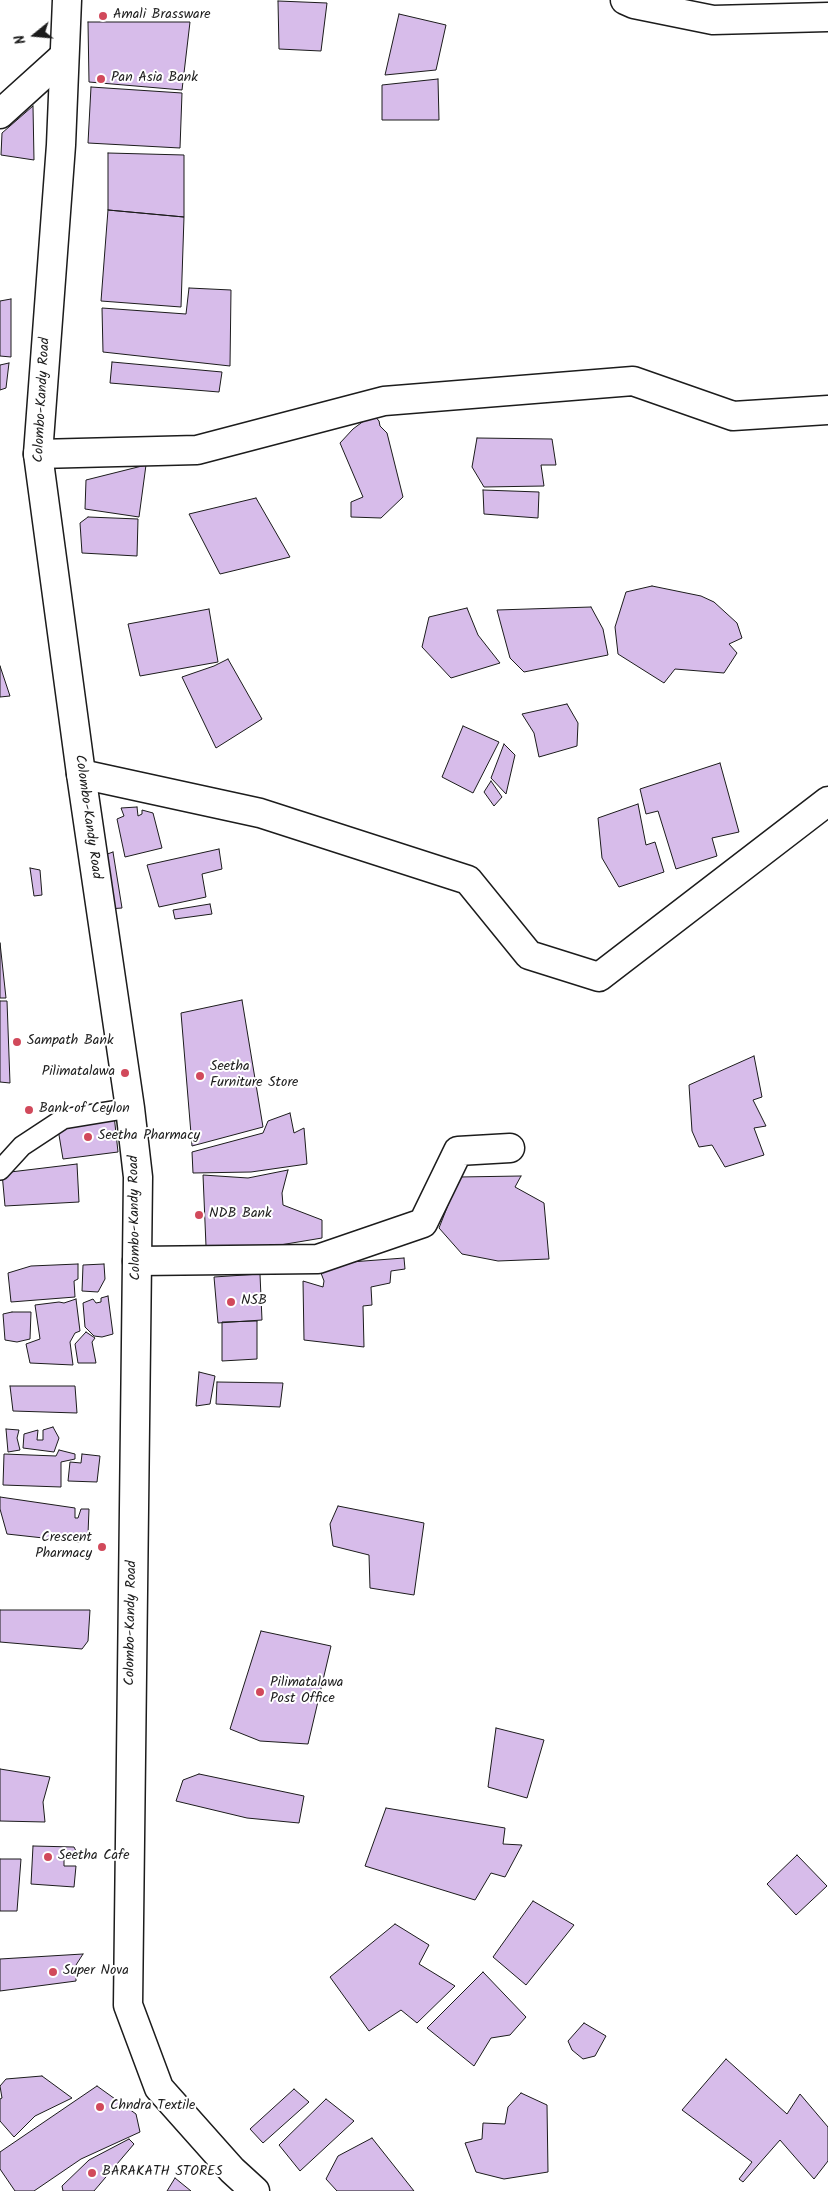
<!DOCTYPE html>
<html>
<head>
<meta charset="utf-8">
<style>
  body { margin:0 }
  #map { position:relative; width:828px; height:2191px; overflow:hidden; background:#fff; font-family:Kalam,sans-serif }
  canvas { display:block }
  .north { position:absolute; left:10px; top:10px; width:50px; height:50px; -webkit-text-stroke:4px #fff; paint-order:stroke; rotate:253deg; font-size:14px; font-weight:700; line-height:20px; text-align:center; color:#1c1c1c }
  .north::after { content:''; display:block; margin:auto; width:18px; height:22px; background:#1c1c1c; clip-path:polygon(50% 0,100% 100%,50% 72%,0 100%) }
</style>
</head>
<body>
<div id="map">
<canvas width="828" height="2191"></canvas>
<div class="north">N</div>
</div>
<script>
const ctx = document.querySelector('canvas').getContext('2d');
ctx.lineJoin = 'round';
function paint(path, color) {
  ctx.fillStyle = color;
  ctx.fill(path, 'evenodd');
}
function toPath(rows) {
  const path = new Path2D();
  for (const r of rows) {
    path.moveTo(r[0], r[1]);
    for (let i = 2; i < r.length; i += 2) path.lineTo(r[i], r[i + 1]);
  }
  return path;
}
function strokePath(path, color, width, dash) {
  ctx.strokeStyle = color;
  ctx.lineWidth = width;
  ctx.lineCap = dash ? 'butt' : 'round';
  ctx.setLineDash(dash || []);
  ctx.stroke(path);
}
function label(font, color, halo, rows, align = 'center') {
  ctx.font = font + ' Kalam,sans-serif';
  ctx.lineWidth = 4;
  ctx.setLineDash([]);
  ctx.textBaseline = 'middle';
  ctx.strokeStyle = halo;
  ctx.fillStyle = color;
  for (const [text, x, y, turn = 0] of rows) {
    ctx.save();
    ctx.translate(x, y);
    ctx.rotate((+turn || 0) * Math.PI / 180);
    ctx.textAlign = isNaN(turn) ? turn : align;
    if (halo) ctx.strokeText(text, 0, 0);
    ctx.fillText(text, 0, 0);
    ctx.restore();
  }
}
const building = toPath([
  [278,1,327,3,321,51,279,49,278,1],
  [399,14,446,25,436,70,385,75,399,14],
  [88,22,190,22,182,90,89,82,88,22],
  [438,79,439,120,382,120,382,85,438,79],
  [91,87,182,93,180,148,88,143,91,87],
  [33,106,34,160,1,155,2,133,33,106],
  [108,153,184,155,184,217,108,210,108,153],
  [108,210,184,217,181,307,101,301,108,210],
  [189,288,231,290,230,366,103,352,102,308,186,314,189,288],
  [11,299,11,357,0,356,0,301,11,299],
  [112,362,222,372,219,392,110,383,112,362],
  [9,363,6,388,0,390,0,365,9,363],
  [373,414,379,421,380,426,387,433,403,497,381,518,351,517,351,502,363,497,340,443,353,429,373,414],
  [477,438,552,439,556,465,541,465,544,486,484,487,472,467,477,438],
  [146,465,139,517,85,509,86,480,146,465],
  [483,490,539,492,538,518,484,514,483,490],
  [256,498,290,557,220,574,189,514,256,498],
  [88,517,138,519,137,556,82,553,80,523,88,517],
  [652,586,701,596,714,602,737,623,742,638,729,644,737,653,724,673,675,669,664,683,618,654,615,627,626,592,652,586],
  [591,607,603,629,608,655,524,672,510,658,497,610,591,607],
  [467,608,478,635,500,663,451,678,422,647,429,617,467,608],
  [209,609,218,662,140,676,128,624,209,609],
  [228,659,262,719,216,748,182,677,214,666,228,659],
  [0,666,10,696,0,697,0,666],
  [567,704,578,723,577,746,539,757,534,733,522,714,567,704],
  [463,726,499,742,473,793,442,777,463,726],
  [504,744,515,755,506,794,491,778,504,744],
  [720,763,739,832,712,838,717,856,676,869,658,811,646,814,640,789,720,763],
  [491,781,502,797,494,806,484,792,491,781],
  [638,804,646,845,655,842,664,872,619,887,602,858,598,818,638,804],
  [137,807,138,816,142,814,142,810,153,813,162,848,125,857,117,819,124,816,121,808,137,807],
  [219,849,222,869,202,874,206,897,159,907,147,865,219,849],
  [113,852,122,908,108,909,99,857,113,852],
  [30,868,40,870,42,895,34,896,30,868],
  [210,904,212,914,175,919,173,910,210,904],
  [0,943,6,998,0,998,0,943],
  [242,1000,263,1127,192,1146,181,1013,242,1000],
  [0,1001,7,1001,10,1083,0,1082,0,1001],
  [754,1056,762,1097,753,1100,766,1126,754,1128,764,1155,725,1167,712,1145,699,1147,692,1131,689,1085,754,1056],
  [290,1113,294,1133,304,1128,307,1164,251,1172,193,1173,192,1152,263,1133,268,1121,290,1113],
  [114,1115,118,1152,63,1159,57,1123,114,1115],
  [77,1164,79,1202,5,1206,2,1173,77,1164],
  [288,1170,282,1193,283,1205,322,1220,322,1238,256,1249,206,1246,203,1175,248,1178,288,1170],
  [521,1176,515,1187,544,1203,549,1259,498,1261,462,1254,439,1228,459,1177,521,1176],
  [404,1258,405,1269,391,1271,390,1283,371,1287,372,1305,363,1306,364,1347,304,1340,303,1281,323,1287,324,1281,321,1273,324,1264,404,1258],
  [78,1264,78,1279,74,1281,75,1297,11,1302,8,1273,31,1266,78,1264],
  [104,1264,105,1279,98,1292,82,1291,83,1265,104,1264],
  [260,1274,262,1320,218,1323,214,1277,260,1274],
  [108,1296,113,1334,102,1337,94,1336,85,1327,83,1303,93,1299,96,1303,101,1302,101,1298,108,1296],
  [76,1299,80,1331,75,1333,70,1342,73,1365,30,1363,26,1344,40,1339,35,1305,59,1302,64,1303,76,1299],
  [12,1312,31,1312,30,1339,17,1342,5,1340,3,1314,12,1312],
  [257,1321,257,1359,222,1361,222,1322,257,1321],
  [86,1332,95,1338,92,1342,96,1363,78,1363,75,1344,86,1332],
  [199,1372,215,1376,210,1404,196,1406,199,1372],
  [217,1382,283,1383,280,1407,216,1404,217,1382],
  [10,1386,75,1386,77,1413,13,1411,10,1386],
  [53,1427,59,1438,54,1452,23,1448,24,1434,38,1430,37,1440,43,1440,43,1430,53,1427],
  [6,1429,19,1430,17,1438,20,1450,8,1452,6,1429],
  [59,1450,75,1454,75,1459,61,1462,61,1487,3,1485,4,1454,56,1456,59,1450],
  [82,1454,100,1456,97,1482,68,1481,70,1462,81,1463,82,1454],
  [0,1497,75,1508,75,1518,78,1518,81,1509,89,1509,88,1534,80,1542,7,1534,0,1509,0,1497],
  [338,1506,424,1523,414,1595,370,1588,369,1555,333,1546,330,1524,338,1506],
  [0,1610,90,1610,88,1641,82,1649,0,1642,0,1610],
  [261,1631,331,1646,308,1744,260,1741,230,1729,261,1631],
  [496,1728,544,1740,527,1798,488,1787,496,1728],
  [0,1769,50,1777,43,1802,45,1822,0,1821,0,1769],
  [199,1774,304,1796,299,1823,247,1818,176,1801,183,1780,199,1774],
  [386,1808,505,1828,503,1844,522,1845,505,1877,491,1873,475,1900,365,1866,386,1808],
  [33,1846,74,1847,76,1851,64,1856,64,1866,76,1866,74,1887,31,1884,33,1846],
  [797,1855,827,1886,796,1915,767,1884,797,1855],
  [0,1859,21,1859,17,1911,0,1911,0,1859],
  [533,1901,574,1925,526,1985,493,1957,533,1901],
  [395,1924,429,1945,419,1964,455,1986,417,2023,401,2010,369,2031,330,1977,395,1924],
  [83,1954,76,1965,76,1981,0,1991,0,1959,83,1954],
  [483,1972,526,2017,510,2035,491,2038,474,2066,427,2028,483,1972],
  [584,2023,606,2036,595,2056,583,2059,572,2050,568,2041,584,2023],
  [726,2059,787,2114,800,2094,828,2127,828,2161,814,2179,780,2140,743,2182,739,2179,752,2162,682,2110,726,2059],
  [42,2076,72,2098,35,2116,14,2137,0,2121,0,2099,2,2098,0,2086,6,2079,42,2076],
  [97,2086,136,2114,140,2132,81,2159,34,2191,15,2191,0,2169,0,2152,97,2086],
  [294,2089,309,2102,263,2143,250,2129,294,2089],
  [521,2093,547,2105,548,2172,504,2179,476,2172,465,2143,482,2139,483,2123,505,2124,508,2107,521,2093],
  [326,2099,354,2121,300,2171,279,2145,326,2099],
  [372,2138,414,2191,337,2191,326,2179,338,2156,372,2138],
  [129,2139,134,2144,94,2191,63,2191,62,2186,89,2160,129,2139],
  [175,2178,191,2191,167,2191,175,2178]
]);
paint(building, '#d7bcea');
strokePath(building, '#1c1c1c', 1);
const lane = toPath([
  [0,1170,22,1146,63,1119,130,1108]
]);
const street = toPath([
  [0,114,64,56],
  [38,454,197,450,384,401,633,381,733,416,828,410],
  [81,774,260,813,468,880,529,955,599,977,828,801],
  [137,1261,318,1259,423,1223,458,1151,510,1148]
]);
const primary = toPath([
  [625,0,634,4,713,20,828,17]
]);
const highway = toPath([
  [67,0,61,145,38,454,81,774,130,1108,138,1177,128,2005,159,2088,232,2170,255,2191]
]);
strokePath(lane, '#1c1c1c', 22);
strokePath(street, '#1c1c1c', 31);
strokePath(primary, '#1c1c1c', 31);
strokePath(highway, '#1c1c1c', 31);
strokePath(lane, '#fff', 19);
strokePath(street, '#fff', 28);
strokePath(primary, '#fff', 28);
strokePath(highway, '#fff', 28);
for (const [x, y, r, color] of [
  [103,16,5,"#d1495b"],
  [101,79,5,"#d1495b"],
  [17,1042,5,"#d1495b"],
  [125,1073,5,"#d1495b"],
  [200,1076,5,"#d1495b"],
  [29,1110,5,"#d1495b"],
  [88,1137,5,"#d1495b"],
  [199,1215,5,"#d1495b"],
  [231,1302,5,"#d1495b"],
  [102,1547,5,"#d1495b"],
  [260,1692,5,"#d1495b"],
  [48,1857,5,"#d1495b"],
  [53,1972,5,"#d1495b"],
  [100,2107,5,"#d1495b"],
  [92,2173,5,"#d1495b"]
]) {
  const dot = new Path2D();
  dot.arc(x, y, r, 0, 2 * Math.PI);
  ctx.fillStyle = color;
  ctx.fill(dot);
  strokePath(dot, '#fff', 2);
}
label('14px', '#1c1c1c', '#fff', [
  ["Amali Brassware",113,16],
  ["Pan Asia Bank",111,79],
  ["Sampath Bank",27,1042],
  ["Seetha",210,1068],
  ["Furniture Store",210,1084],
  ["Pilimatalawa",115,1073,"right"],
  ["Bank of Ceylon",39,1110],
  ["Seetha Pharmacy",98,1137],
  ["NDB Bank",209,1215],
  ["NSB",241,1302],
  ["Crescent",92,1539,"right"],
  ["Pharmacy",92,1555,"right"],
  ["Pilimatalawa",270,1684],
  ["Post Office",270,1700],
  ["Seetha Cafe",58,1857],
  ["Super Nova",63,1972],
  ["Chndra Textile",110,2107],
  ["BARAKATH STORES",102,2173]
], 'left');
label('14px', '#1c1c1c', '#fff', [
  ["Colombo-Kandy Road",43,400,-87],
  ["Colombo-Kandy Road",87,817,82],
  ["Colombo-Kandy Road",136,1218,-91],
  ["Colombo-Kandy Road",132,1623,-89]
]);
</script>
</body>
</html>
